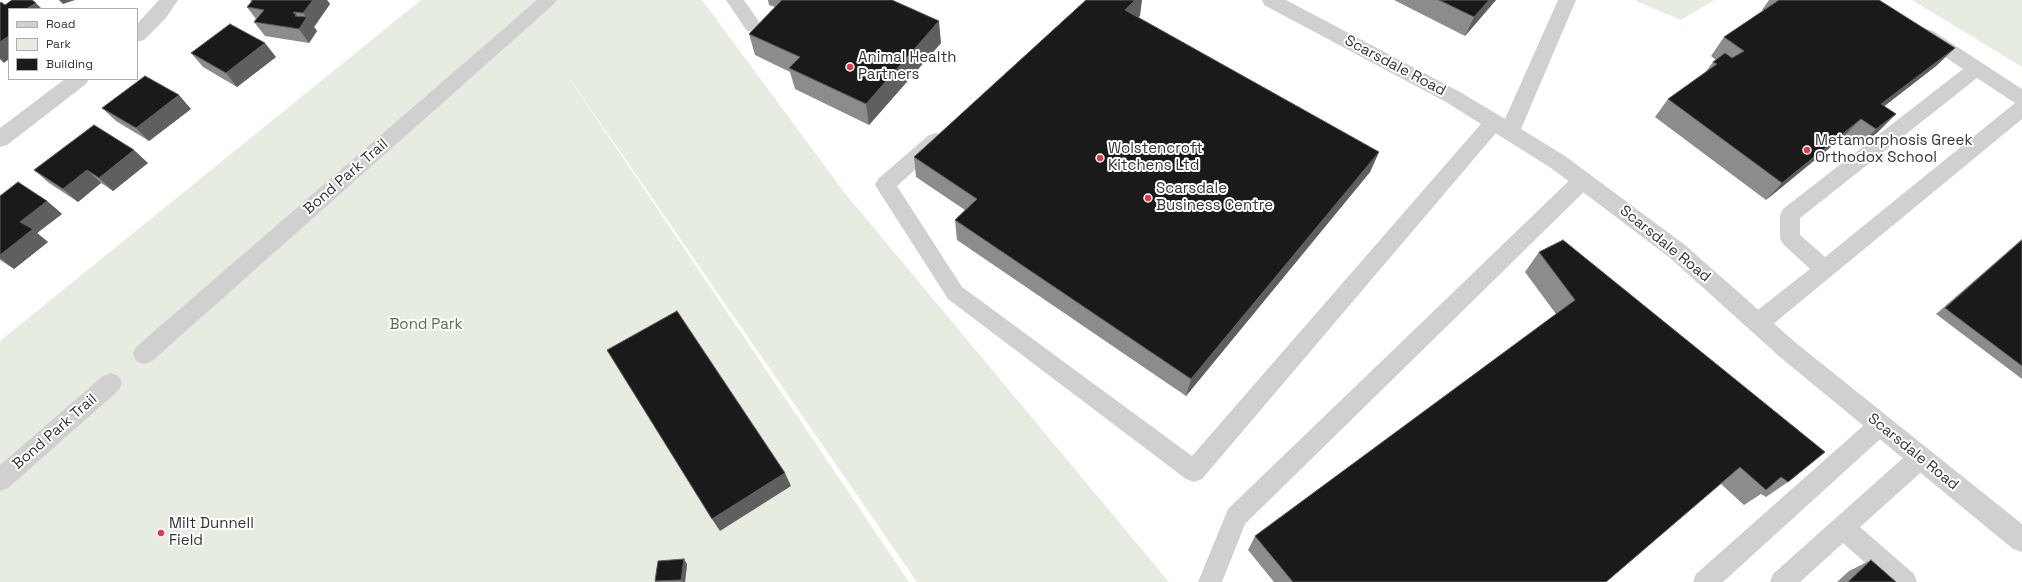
<!DOCTYPE html>
<html>
<head>
<meta charset="utf-8">
<style>
  body { margin:0 }
  #map { position:relative; width:2022px; height:582px; overflow:hidden; background:#fff; font-family:"Space Grotesk",sans-serif }
  canvas { display:block }
  .legend { position:absolute; left:8px; top:8px; width:130px; height:72px; box-sizing:border-box; background:#fff; border:1px solid #adadad; margin:0; padding:5px 7px; list-style:none; font-size:12px; color:#333 }
  .legend li { display:flex; align-items:center; gap:8px; height:20px }
  .legend b { width:20px; border:1px solid #adadad }
</style>
</head>
<body>
<div id="map">
<canvas width="2022" height="582"></canvas>
<ul class="legend">
<li><b style="height:5px;background:#d0d0d0"></b>Road</li>
<li><b style="height:11px;background:#e6ecdf"></b>Park</li>
<li><b style="height:11px;background:#1a1a1a"></b>Building</li>
</ul>
</div>
<script>
const ctx = document.querySelector('canvas').getContext('2d');
ctx.lineJoin = 'round';
function paint(path, color) {
  ctx.fillStyle = color;
  ctx.fill(path, 'evenodd');
}
function toPath(rows) {
  const path = new Path2D();
  for (const r of rows) {
    path.moveTo(r[0], r[1]);
    for (let i = 2; i < r.length; i += 2) path.lineTo(r[i], r[i + 1]);
  }
  return path;
}
function strokePath(path, color, width, dash) {
  ctx.strokeStyle = color;
  ctx.lineWidth = width;
  ctx.lineCap = dash ? 'butt' : 'round';
  ctx.setLineDash(dash || []);
  ctx.stroke(path);
}
function label(font, color, halo, rows, align = 'center') {
  ctx.font = font + ' "Space Grotesk",sans-serif';
  ctx.lineWidth = 4;
  ctx.setLineDash([]);
  ctx.textBaseline = 'middle';
  ctx.strokeStyle = halo;
  ctx.fillStyle = color;
  for (const [text, x, y, turn = 0] of rows) {
    ctx.save();
    ctx.translate(x, y);
    ctx.rotate((+turn || 0) * Math.PI / 180);
    ctx.textAlign = isNaN(turn) ? turn : align;
    if (halo) ctx.strokeText(text, 0, 0);
    ctx.fillText(text, 0, 0);
    ctx.restore();
  }
}
paint(toPath([
  [421,0,702,0,844,192,1169,582,917,582,559,63,909,582,0,582,0,341],
  [1637,0,1714,0,1681,20,1636,1],
  [1912,0,2022,0,2022,67]
]), '#e6ecdf');
paint(toPath([
  [537,0,557,0,554,4,152,361,144,364,136,361,133,354,136,347,537,0],
  [726,0,744,0,762,26,759,31,753,32,747,31,726,0],
  [1927,29,1933,31,2022,89,2022,119,1766,330,1758,332,1750,330,1747,323,1750,316,1810,269,1783,244,1780,238,1780,215,1783,209,1963,69,1921,41,1918,36,1921,31,1927,29],
  [1977,78,2015,103,1825,257,1800,235,1800,218,1977,78],
  [1494,115,1501,117,1504,122,1501,127,1202,479,1194,482,1186,479,948,299,875,185,878,179,929,135,936,133,943,135,946,140,943,145,897,186,962,287,1192,456,1487,117,1494,115],
  [1583,172,1590,174,1593,180,1590,186,1245,524,1222,582,1198,582,1228,509,1576,174,1583,172],
  [111,373,119,376,122,383,119,390,8,488,0,491,0,465,103,376,111,373],
  [1880,415,1888,418,1891,425,1888,432,1723,582,1693,582,1696,574,1872,418,1880,415],
  [1920,447,1928,450,1931,458,1928,466,1860,527,1914,574,1917,582,1887,582,1843,543,1800,582,1770,582,1773,574,1912,450,1920,447]
]), '#d0d0d0');
paint(toPath([
  [159,0,178,0,165,19,144,40,137,42,137,24,159,0],
  [1262,0,1286,0,1460,92,1505,119,1558,0,1576,0,1521,129,1565,156,1685,245,1796,343,2022,524,2022,552,2013,549,1780,357,1669,257,1551,168,1446,102,1264,5,1262,0],
  [65,79,89,79,86,84,7,145,0,147,0,128,65,79]
]), '#d0d0d0');
paint(toPath([
  [250,0,327,0,330,4,314,27,317,31,309,43,265,36,254,22,256,19,247,7,252,2],
  [768,0,892,0,941,43,869,125,795,89,790,72,755,55,749,34,775,7,769,5],
  [1394,0,1496,0,1465,36],
  [1769,0,1879,0,1955,48,1936,66,1884,106,1878,132,1858,147,1843,137,1766,200,1655,117,1668,99,1704,74,1713,62,1716,60,1711,56,1724,37,1763,11,1762,10],
  [1140,16,1138,17,1379,152,1370,172,1186,396,957,240,955,220,965,210,916,177,914,157],
  [191,53,276,57,237,87,203,67],
  [102,108,191,109,149,141,116,121],
  [148,163,113,191,101,183,78,202,49,183,34,170],
  [0,196,47,201,62,214,37,233,48,242,14,269,0,260],
  [2022,239,2022,379,1936,314],
  [1539,252,1788,482,1766,497,1761,494,1744,505,1721,484,1606,582,1274,582,1248,550,1255,536,1556,314,1525,272],
  [1871,560,1896,582,1837,582,1849,571],
  [687,564,685,582,656,582,655,581]
]), '#8c8c8c');
paint(toPath([
  [59,0,75,0,63,4],
  [313,0,327,0,330,4,314,27,317,31,309,43,299,29,293,13,294,12,303,23,307,18,303,13],
  [1135,0,1142,0,1140,16,1122,32,1125,10],
  [1489,0,1496,0,1465,36,1474,17],
  [36,3,42,9,26,9],
  [939,21,941,43,869,125,866,104],
  [9,36,9,59,4,63,0,59,0,42],
  [265,43,276,57,237,87,226,73],
  [1955,48,1936,66,1864,122,1881,104],
  [179,95,191,109,149,141,136,128],
  [1896,114,1878,132,1858,147,1876,129],
  [1861,119,1843,137,1766,200,1782,183],
  [134,150,148,163,113,191,99,178],
  [1379,152,1370,172,1186,396,1191,379],
  [87,170,101,183,78,202,63,189],
  [47,201,62,214,37,233,48,242,14,269,0,258,0,255,20,222],
  [785,473,791,486,720,531,712,519],
  [684,559,687,564,685,582,683,582,681,580]
]), '#5f5f5f');
const building = toPath([
  [12,0,32,0,36,3,26,9,9,9,9,36,0,42,0,3,1,2,5,5,12,0],
  [253,0,313,0,303,13,294,12,293,13,296,14,295,16,307,17,299,29,254,22,264,10,247,7,253,0],
  [782,0,892,0,939,21,866,104,789,68,800,57,749,34,782,0],
  [1086,0,1135,0,1125,10,1379,152,1191,379,955,220,977,199,914,157,1086,0],
  [1439,0,1489,0,1474,17,1439,0],
  [1779,0,1879,0,1955,48,1881,104,1896,114,1876,129,1861,119,1782,183,1668,99,1717,64,1713,62,1725,53,1732,58,1744,51,1724,37,1779,0],
  [230,24,265,43,226,73,191,53,230,24],
  [145,76,179,95,136,128,102,108,145,76],
  [94,125,134,150,99,178,87,170,63,189,34,170,94,125],
  [18,182,47,201,20,222,33,229,0,255,0,196,18,182],
  [1563,240,1825,452,1788,482,1781,477,1766,490,1740,467,1606,582,1293,582,1255,536,1575,300,1539,252,1563,240],
  [2022,240,2022,366,1945,308,2022,240],
  [677,311,785,473,712,519,607,350,677,311],
  [684,559,681,580,655,581,658,561,684,559],
  [1871,560,1896,582,1848,582,1871,560]
]);
paint(building, '#1a1a1a');
strokePath(building, '#5f5f5f', 1);
for (const [x, y, r, color] of [
  [850,67,4,"#e63946"],
  [1807,150,4,"#e63946"],
  [1100,158,4,"#e63946"],
  [1148,198,4,"#e63946"],
  [161,533,4,"#e63946"]
]) {
  const dot = new Path2D();
  dot.arc(x, y, r, 0, 2 * Math.PI);
  ctx.fillStyle = color;
  ctx.fill(dot);
  strokePath(dot, '#fff', 1.5);
}
label('15px', '#333', '#fff', [
  ["Animal Health",858,58],
  ["Partners",858,75],
  ["Metamorphosis Greek",1815,141],
  ["Orthodox School",1815,158],
  ["Wolstencroft",1108,149],
  ["Kitchens Ltd",1108,166],
  ["Scarsdale",1156,189],
  ["Business Centre",1156,206],
  ["Milt Dunnell",169,524],
  ["Field",169,541]
], 'left');
label('15px', '#333', '#fff', [
  ["Scarsdale Road",1395,66,28],
  ["Bond Park Trail",346,177,-41],
  ["Scarsdale Road",1665,244,39],
  ["Bond Park Trail",55,432,-41],
  ["Scarsdale Road",1913,452,39]
]);
label('15px', '#56703f', '#fff', [
  ["Bond Park",426,325]
]);
</script>
</body>
</html>
